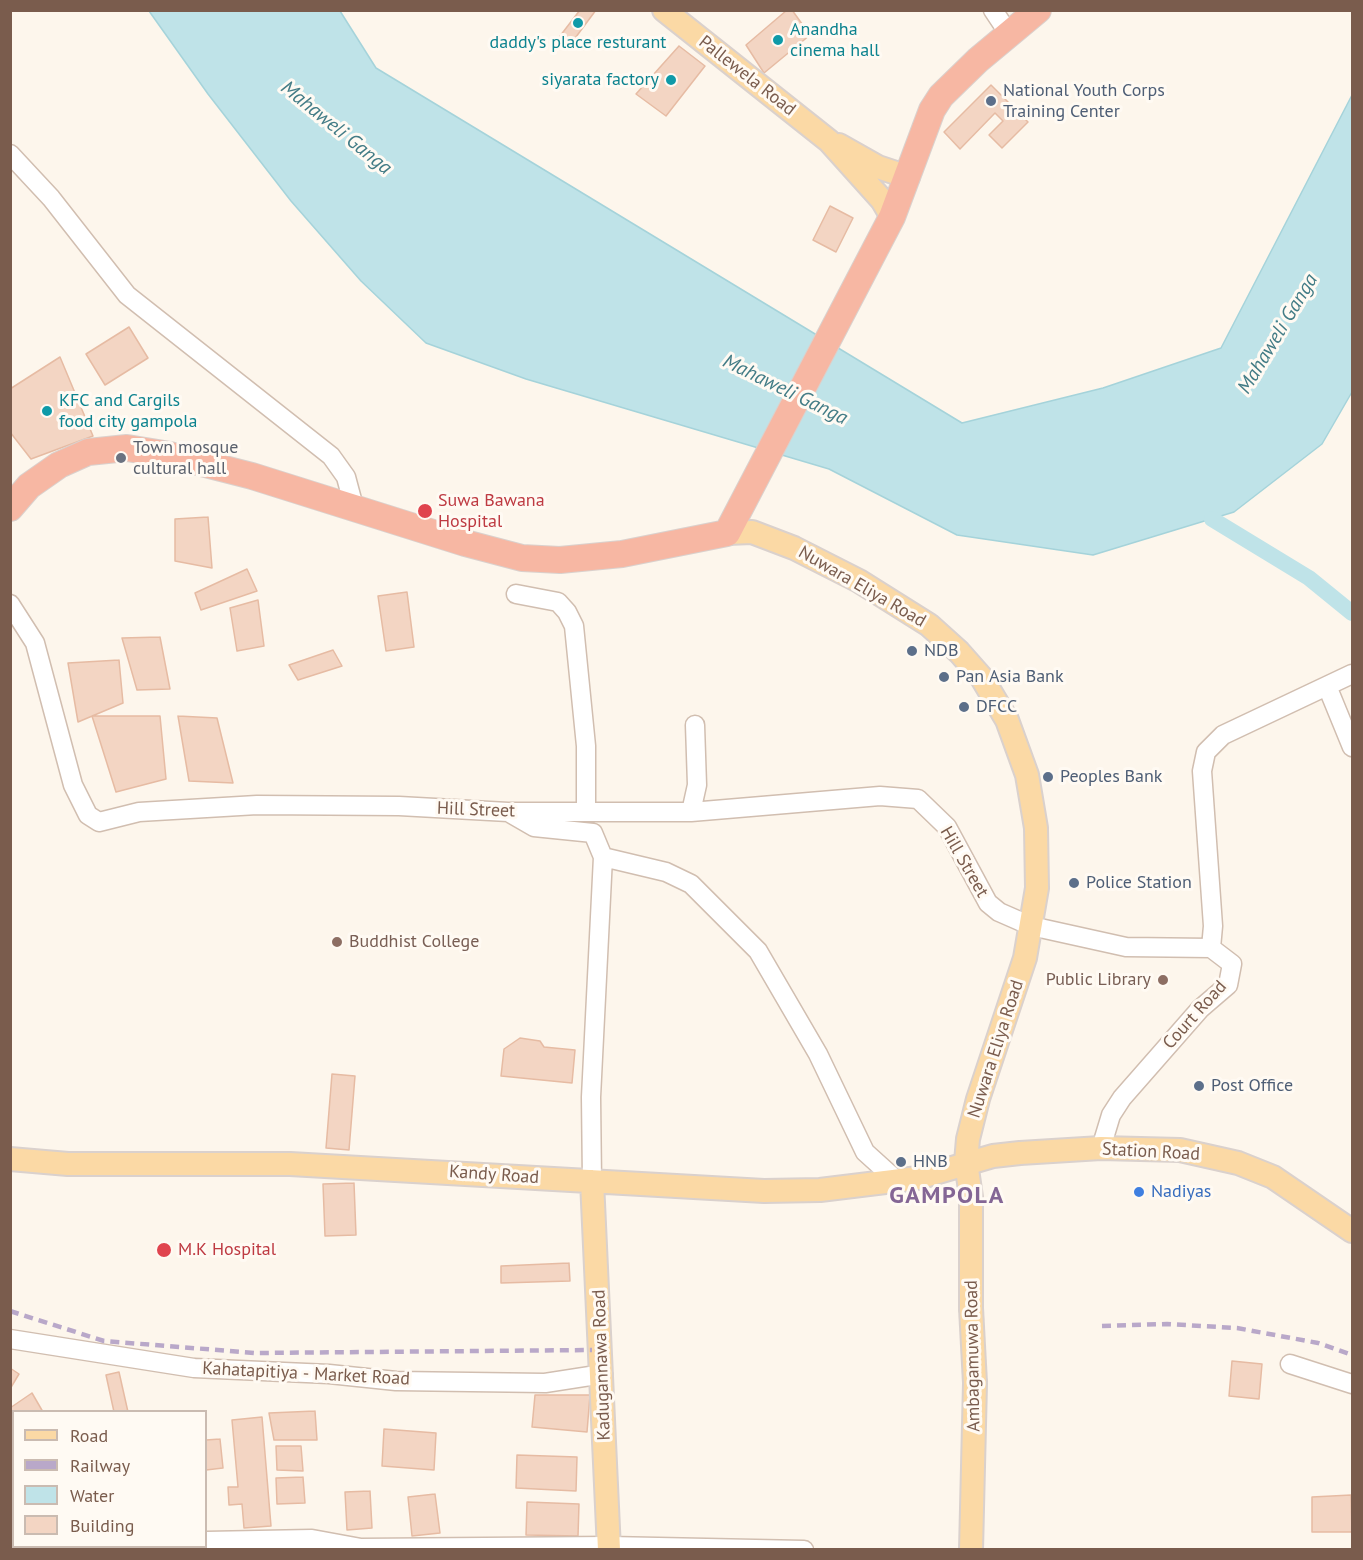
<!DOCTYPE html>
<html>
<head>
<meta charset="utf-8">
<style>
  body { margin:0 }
  #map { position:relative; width:1363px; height:1560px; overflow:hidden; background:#fdf6ec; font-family:"PT Sans",sans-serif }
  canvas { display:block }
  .frame { position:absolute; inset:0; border:12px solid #7a5c4d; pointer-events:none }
  .legend { position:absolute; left:12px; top:1410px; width:195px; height:138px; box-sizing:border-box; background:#fffaf3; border:2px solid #cabbb1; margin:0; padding:8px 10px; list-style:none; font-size:18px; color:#7a5c4d }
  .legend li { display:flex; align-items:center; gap:12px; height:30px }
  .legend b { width:30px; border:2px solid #cabbb1 }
</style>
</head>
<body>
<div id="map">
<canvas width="1363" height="1560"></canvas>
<div class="frame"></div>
<ul class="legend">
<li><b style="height:8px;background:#fbd9a5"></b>Road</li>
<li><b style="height:8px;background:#b9a8c9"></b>Railway</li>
<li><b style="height:16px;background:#bfe3e8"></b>Water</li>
<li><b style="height:16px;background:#f3d5c3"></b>Building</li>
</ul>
</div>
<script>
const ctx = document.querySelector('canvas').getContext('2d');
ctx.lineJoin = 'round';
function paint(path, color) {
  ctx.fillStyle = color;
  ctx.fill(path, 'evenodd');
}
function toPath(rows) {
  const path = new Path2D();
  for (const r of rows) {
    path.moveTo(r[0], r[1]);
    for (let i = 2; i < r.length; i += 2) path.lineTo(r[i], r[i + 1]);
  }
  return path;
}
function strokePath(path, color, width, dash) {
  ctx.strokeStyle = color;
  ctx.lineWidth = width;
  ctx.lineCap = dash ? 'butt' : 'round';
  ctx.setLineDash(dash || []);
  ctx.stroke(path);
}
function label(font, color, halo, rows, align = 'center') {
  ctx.font = font + ' "PT Sans",sans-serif';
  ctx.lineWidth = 6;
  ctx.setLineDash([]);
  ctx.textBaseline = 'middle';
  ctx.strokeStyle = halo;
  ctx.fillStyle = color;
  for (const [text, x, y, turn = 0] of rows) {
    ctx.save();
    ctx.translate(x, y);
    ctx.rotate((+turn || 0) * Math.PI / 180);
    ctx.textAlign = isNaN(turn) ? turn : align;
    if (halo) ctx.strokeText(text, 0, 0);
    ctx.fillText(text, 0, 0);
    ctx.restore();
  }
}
const water = toPath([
  [149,11,340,11,376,68,962,423,1103,388,1221,348,1352,95,1352,392,1322,444,1234,512,1093,555,957,535,829,469,526,379,426,343,361,281,291,201,208,94,149,11]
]);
paint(water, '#bfe3e8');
strokePath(water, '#a5d3da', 1.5);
strokePath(toPath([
  [1212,519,1309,578,1352,613]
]), '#bfe3e8', 16);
const building = toPath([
  [580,10,596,10,570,45,560,36,580,10],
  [787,10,792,10,810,35,764,73,746,45,787,10],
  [679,46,705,66,666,116,636,94,679,46],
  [991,85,1028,122,1002,148,989,135,1003,121,995,113,960,149,944,132,991,85],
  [830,206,853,218,836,252,813,240,830,206],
  [129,327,148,358,105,385,86,354,129,327],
  [60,357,93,436,31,459,10,432,10,389,60,357],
  [208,517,212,568,175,561,175,519,208,517],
  [247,569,257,591,201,610,195,593,247,569],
  [407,592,414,647,386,651,378,596,407,592],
  [258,600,264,646,237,651,230,608,258,600],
  [160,637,170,689,137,690,122,638,160,637],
  [333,650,342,666,298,680,289,665,333,650],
  [119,660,123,703,78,722,68,663,119,660],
  [92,716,160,716,166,779,116,792,92,716],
  [178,716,217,718,233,783,189,781,178,716],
  [520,1038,540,1041,544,1047,575,1050,572,1083,501,1076,504,1049,520,1038],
  [332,1074,355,1076,349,1150,326,1148,332,1074],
  [354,1183,356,1235,325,1236,323,1184,354,1183],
  [569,1263,570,1281,501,1283,501,1266,569,1263],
  [1232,1361,1262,1364,1259,1399,1229,1396,1232,1361],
  [10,1368,19,1374,10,1389,10,1368],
  [119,1372,128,1412,114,1412,106,1375,119,1372],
  [32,1393,43,1412,14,1412,14,1417,10,1408,32,1393],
  [535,1395,590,1395,587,1432,532,1427,535,1395],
  [315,1411,317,1440,274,1440,269,1413,315,1411],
  [262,1417,271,1526,244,1528,242,1504,229,1505,228,1487,238,1487,232,1420,262,1417],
  [384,1429,436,1433,434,1470,382,1466,384,1429],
  [220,1439,223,1468,206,1470,206,1440,220,1439],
  [276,1446,301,1446,303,1471,277,1470,276,1446],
  [517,1455,577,1457,576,1491,516,1488,517,1455],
  [303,1477,305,1503,277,1504,276,1478,303,1477],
  [370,1491,372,1528,347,1530,345,1492,370,1491],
  [435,1494,440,1533,412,1536,408,1497,435,1494],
  [1351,1495,1352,1532,1312,1532,1312,1497,1351,1495],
  [527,1502,579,1504,578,1536,526,1535,527,1502]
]);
paint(building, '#f3d5c3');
strokePath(building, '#e6bba3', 1.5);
const minor = toPath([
  [993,10,1009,34],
  [10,154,51,198,127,295,331,456,346,477,354,507],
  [516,594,558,602,567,612,574,626,586,746,586,811],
  [10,604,35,643,73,785,88,815,99,822,139,812,257,805,399,806,508,812,691,812,880,796,918,799,947,827,988,903,999,912,1031,926,1126,947,1211,948,1232,964,1228,985,1200,1009,1122,1098,1111,1115,1101,1148],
  [1327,686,1352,747],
  [508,812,534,827,593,833,603,857,591,1097,592,1181],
  [691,812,697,785,695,725],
  [603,857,666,872,691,884,758,951,818,1054,865,1152,896,1180],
  [1211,948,1213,926,1202,771,1206,752,1223,735,1352,674],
  [10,1339,194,1368,329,1374,396,1381,545,1383,603,1374],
  [1290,1364,1352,1384],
  [206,1541,312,1539,361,1548,609,1546,804,1550],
  [58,1550,73,1546]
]);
const major = toPath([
  [664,10,829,141,882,200,892,217],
  [839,145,878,167,908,177],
  [727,533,752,532,794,548,859,581,929,625,959,652,982,678,1007,720,1027,775,1036,828,1037,888,1025,958,978,1099,968,1139,966,1162,971,1197,971,1308],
  [10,1159,68,1164,290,1164,764,1191,820,1190,918,1178,993,1156,1020,1153,1101,1148,1180,1150,1238,1163,1273,1177,1352,1231],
  [592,1181,609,1550],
  [971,1550,975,1383]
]);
const highway = toPath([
  [10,508,29,486,59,465,88,452,127,448,170,455,252,476,465,543,522,558,560,560,622,554,727,533,892,217,932,110,941,96,978,60,1038,10]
]);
strokePath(minor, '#d1beb0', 21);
strokePath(major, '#dad1cd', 26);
strokePath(highway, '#dad1cd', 28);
strokePath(minor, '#fff', 18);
strokePath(major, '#fbd9a5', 22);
strokePath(highway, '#f7b7a3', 26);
strokePath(toPath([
  [10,1311,104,1341,255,1353,592,1350],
  [1102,1326,1167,1324,1237,1328,1318,1343,1352,1355]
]), '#b9a8c9', 4.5, [9, 6]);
const majorBridge = toPath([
  [971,1308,975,1383]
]);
strokePath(majorBridge, '#dad1cd', 26, []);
strokePath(majorBridge, '#fbd9a5', 22);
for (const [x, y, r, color] of [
  [578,23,6,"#0f9aa8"],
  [778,40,6,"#0f9aa8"],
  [671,80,6,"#0f9aa8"],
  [991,101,6,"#5c6f8a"],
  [47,411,6,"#0f9aa8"],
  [121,458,6,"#6b7280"],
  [425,511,8,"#e0444e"],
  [912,651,6,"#5c6f8a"],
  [944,677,6,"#5c6f8a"],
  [964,707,6,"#5c6f8a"],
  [1048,777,6,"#5c6f8a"],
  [1074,883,6,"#5c6f8a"],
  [337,942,6,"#8d6e63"],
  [1163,980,6,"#8d6e63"],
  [1199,1086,6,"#5c6f8a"],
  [901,1162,6,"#5c6f8a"],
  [1139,1192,6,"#3f7fe0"],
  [164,1250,8,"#e0444e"]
]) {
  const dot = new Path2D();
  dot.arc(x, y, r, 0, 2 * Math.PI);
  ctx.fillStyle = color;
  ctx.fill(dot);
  strokePath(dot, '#fffaf3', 2);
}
label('18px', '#0d838f', '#fffaf3', [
  ["Anandha",790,30],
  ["cinema hall",790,51],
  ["daddy's place resturant",578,43,"center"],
  ["siyarata factory",659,80,"right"],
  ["KFC and Cargils",59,401],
  ["food city gampola",59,422]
], 'left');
label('18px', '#7a5c4d', '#fffaf3', [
  ["Pallewela Road",747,76,38],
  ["Nuwara Eliya Road",862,587,30],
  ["Hill Street",476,810,2],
  ["Hill Street",964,862,60],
  ["Court Road",1195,1015,-48],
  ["Nuwara Eliya Road",996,1049,-72],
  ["Station Road",1151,1152,3],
  ["Kandy Road",494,1175,4],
  ["Ambagamuwa Road",973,1356,-91],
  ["Kadugannawa Road",602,1365,-92],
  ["Kahatapitiya - Market Road",306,1374,3]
]);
label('18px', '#4e5e75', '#fffaf3', [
  ["National Youth Corps",1003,91],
  ["Training Center",1003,112],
  ["NDB",924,651],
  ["Pan Asia Bank",956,677],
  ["DFCC",976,707],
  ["Peoples Bank",1060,777],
  ["Police Station",1086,883],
  ["Post Office",1211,1086],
  ["HNB",913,1162]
], 'left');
label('18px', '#5b616d', '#fffaf3', [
  ["Town mosque",133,448],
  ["cultural hall",133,469]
], 'left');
label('18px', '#be3a42', '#fffaf3', [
  ["Suwa Bawana",438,501],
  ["Hospital",438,522],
  ["M.K Hospital",178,1250]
], 'left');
label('18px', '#785e54', '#fffaf3', [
  ["Buddhist College",349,942],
  ["Public Library",1151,980,"right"]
], 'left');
label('18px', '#366cbe', '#fffaf3', [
  ["Nadiyas",1151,1192]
], 'left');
label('italic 20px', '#437c86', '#fffaf3', [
  ["Mahaweli Ganga",336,128,39],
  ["Mahaweli Ganga",1278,334,-59],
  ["Mahaweli Ganga",785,390,26]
]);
ctx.letterSpacing = '1.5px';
label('bold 24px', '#846695', '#fffaf3', [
  ["GAMPOLA",947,1196]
]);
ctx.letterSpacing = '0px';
</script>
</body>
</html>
